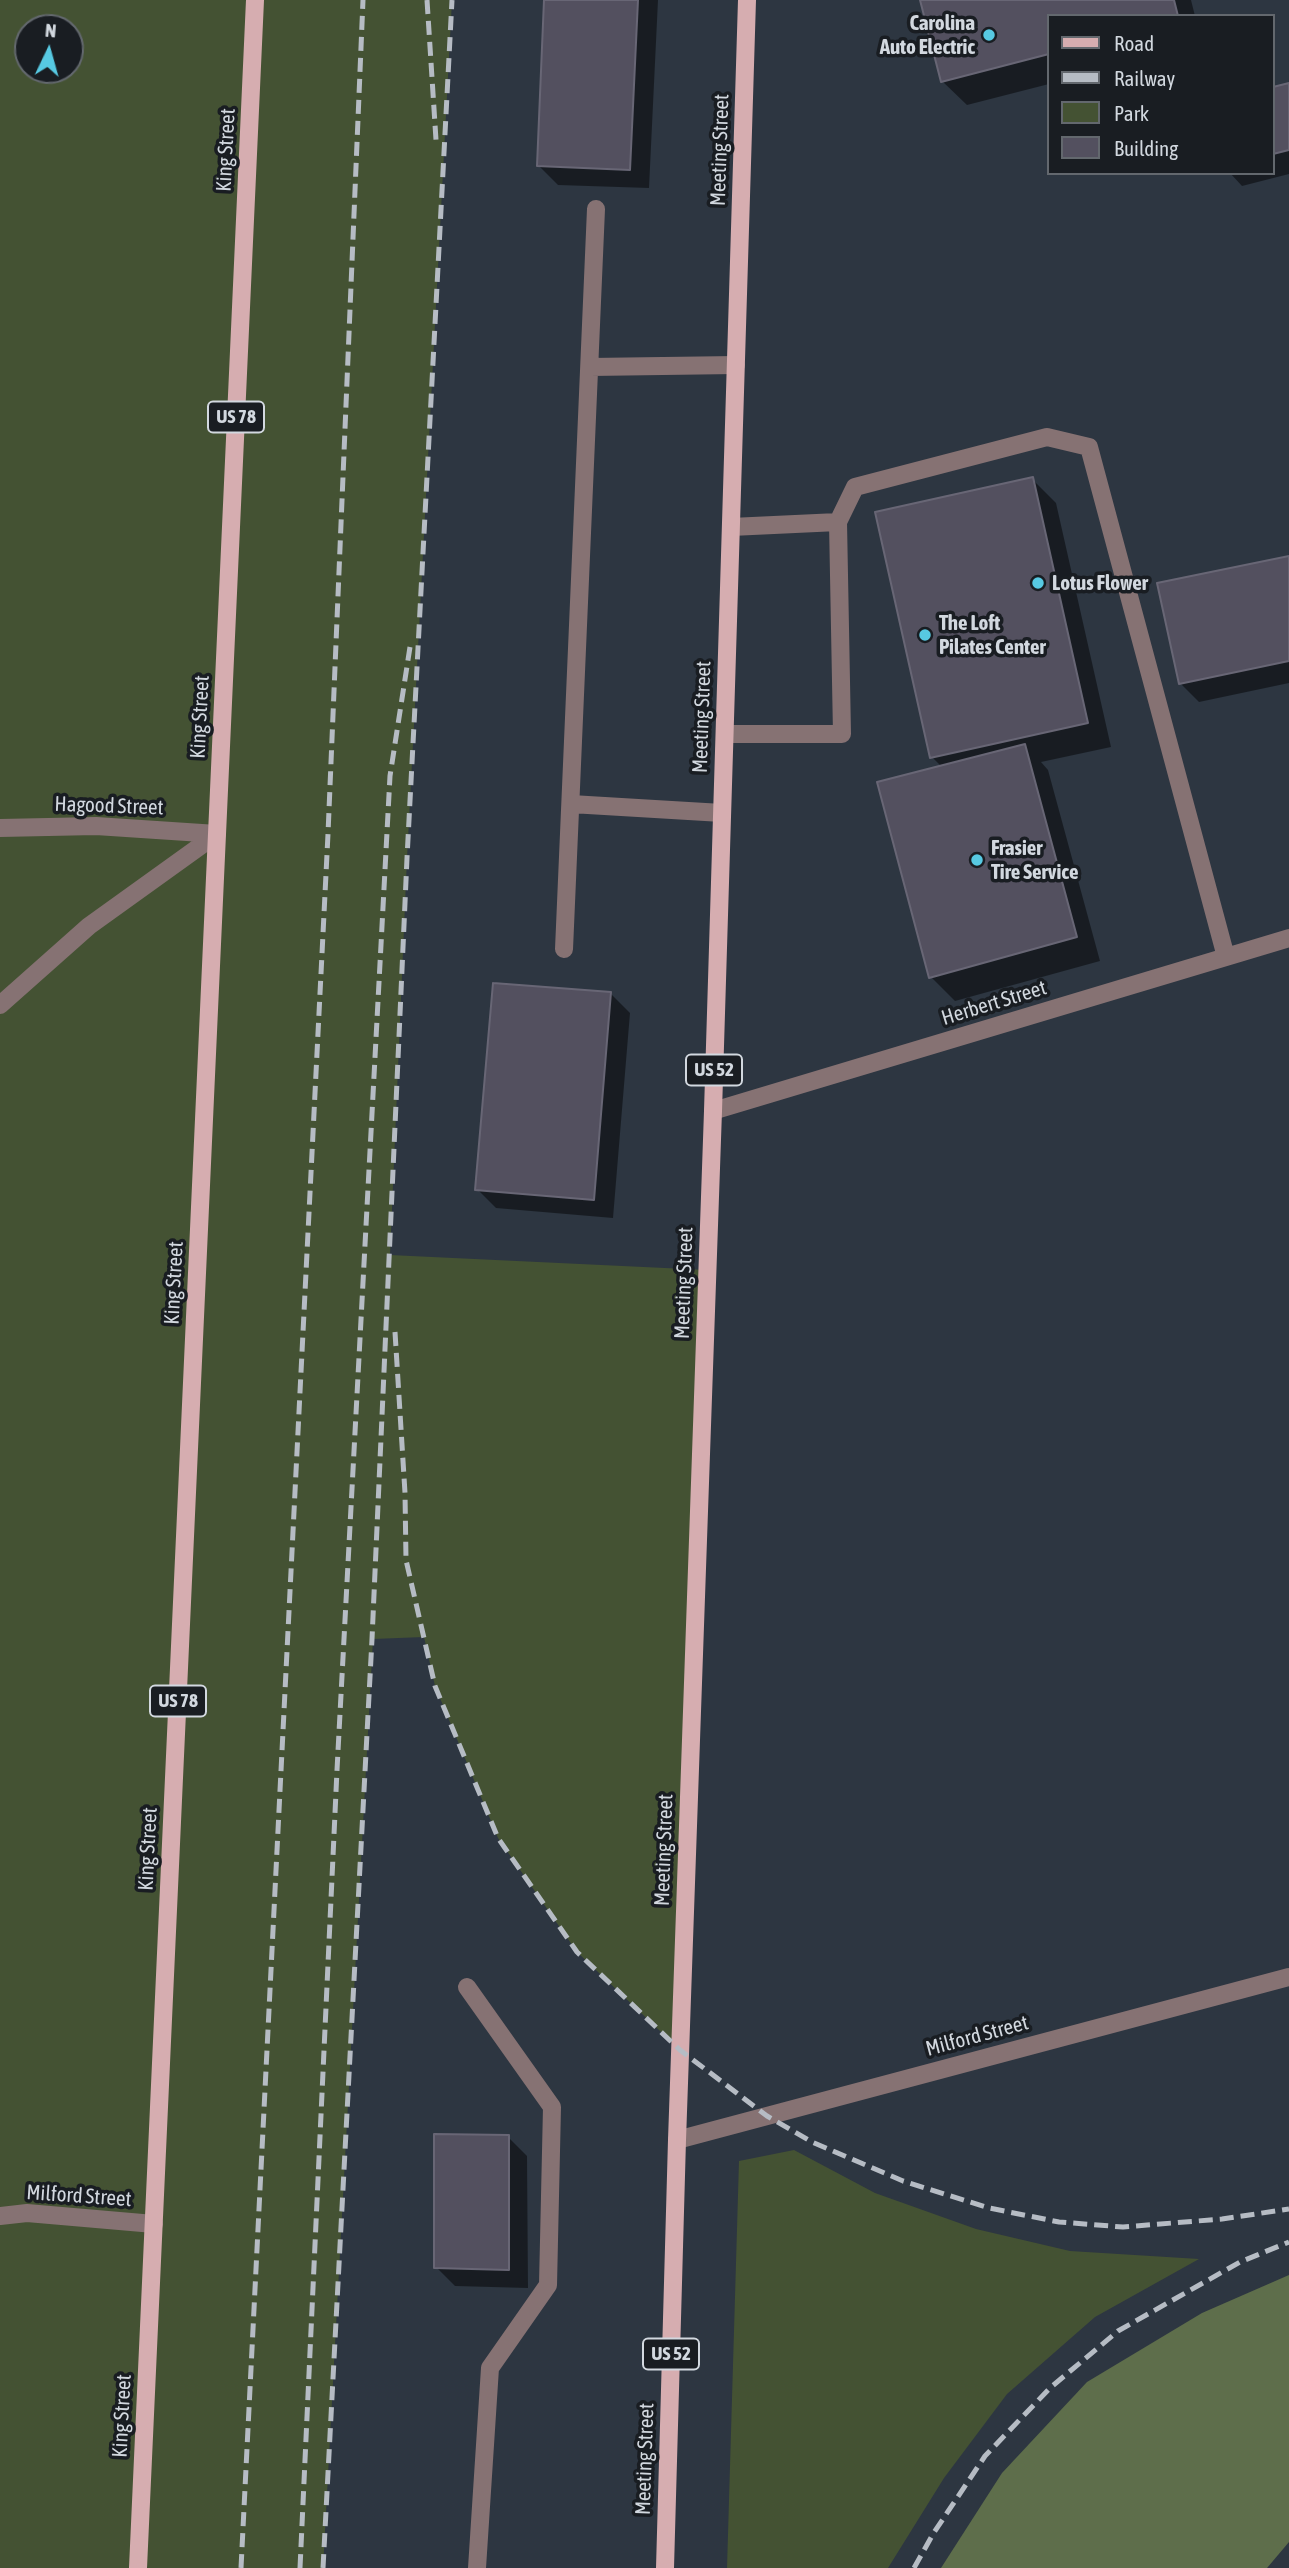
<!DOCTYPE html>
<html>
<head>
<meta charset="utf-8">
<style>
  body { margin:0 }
  #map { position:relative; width:1289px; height:2568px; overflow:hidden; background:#2d3641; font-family:"Asap Condensed",sans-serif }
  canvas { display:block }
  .legend { position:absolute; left:1047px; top:14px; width:228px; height:161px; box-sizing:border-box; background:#191d22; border:2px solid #63686e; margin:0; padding:9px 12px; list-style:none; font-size:21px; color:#d2d8df }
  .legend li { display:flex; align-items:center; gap:14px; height:35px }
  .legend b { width:35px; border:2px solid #63686e }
  .north { position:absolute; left:14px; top:14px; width:70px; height:70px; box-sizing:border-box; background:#191d22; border:2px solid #63686e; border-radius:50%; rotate:5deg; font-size:19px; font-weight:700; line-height:28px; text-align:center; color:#d2d8df }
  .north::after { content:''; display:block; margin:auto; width:24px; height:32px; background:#57c9e2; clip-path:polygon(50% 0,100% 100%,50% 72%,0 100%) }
</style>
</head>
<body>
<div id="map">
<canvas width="1289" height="2568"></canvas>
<ul class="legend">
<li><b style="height:9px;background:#d6adb0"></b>Road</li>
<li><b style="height:9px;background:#b6bcc4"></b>Railway</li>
<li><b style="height:19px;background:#445233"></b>Park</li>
<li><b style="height:19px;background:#53505f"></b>Building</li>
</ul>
<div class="north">N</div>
</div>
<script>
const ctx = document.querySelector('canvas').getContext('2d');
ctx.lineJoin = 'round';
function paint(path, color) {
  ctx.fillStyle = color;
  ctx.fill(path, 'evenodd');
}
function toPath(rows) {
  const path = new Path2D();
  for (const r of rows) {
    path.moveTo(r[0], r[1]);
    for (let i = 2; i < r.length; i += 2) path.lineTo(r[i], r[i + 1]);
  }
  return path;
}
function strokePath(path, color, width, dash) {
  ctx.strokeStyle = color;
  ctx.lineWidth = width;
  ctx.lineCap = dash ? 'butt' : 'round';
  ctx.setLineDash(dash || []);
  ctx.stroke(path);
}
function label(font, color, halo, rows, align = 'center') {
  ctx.font = font + ' "Asap Condensed",sans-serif';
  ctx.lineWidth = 7;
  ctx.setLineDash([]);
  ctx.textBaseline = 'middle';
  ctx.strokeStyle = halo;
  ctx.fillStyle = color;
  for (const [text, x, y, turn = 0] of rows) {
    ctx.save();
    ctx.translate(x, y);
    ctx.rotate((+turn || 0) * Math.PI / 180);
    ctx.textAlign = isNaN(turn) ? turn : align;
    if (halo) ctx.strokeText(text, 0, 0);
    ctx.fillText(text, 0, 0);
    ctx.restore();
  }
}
paint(toPath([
  [0,0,452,0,407,858,390,1255,707,1270,680,2050,577,1952,498,1838,435,1686,424,1637,373,1639,323,2568,0,2568],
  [28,28,70,28,70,70,28,70],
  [794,2150,875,2193,976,2229,1070,2251,1199,2259,1095,2317,1007,2394,944,2478,888,2568,727,2568,739,2161]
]), '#445233');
paint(toPath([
  [1289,2275,1289,2542,1267,2568,941,2568,1002,2473,1087,2382,1202,2313]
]), '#5e6e4b');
paint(toPath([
  [546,0,658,0,649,188,558,185,539,166],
  [922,0,1191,0,1195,16,1049,16,1049,84,967,105,942,81],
  [1289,85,1289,174,1242,186,1230,173,1273,173,1273,89],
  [1032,479,1056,503,1111,747,1041,762,1048,770,1100,961,955,1001,931,977,942,767,932,757],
  [1289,557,1289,683,1199,702,1180,683],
  [611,994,630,1013,613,1218,496,1208,477,1189],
  [508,2137,527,2156,528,2288,455,2286,436,2267]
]), '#0007');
const building = toPath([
  [544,0,638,0,630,170,537,166,544,0],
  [920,0,1174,0,1178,16,1049,16,1049,54,941,82,920,0],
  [1289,83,1289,150,1273,154,1273,87,1289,83],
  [1033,477,1088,723,930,758,875,512,1033,477],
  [1289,556,1289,661,1179,684,1157,583,1289,556],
  [1025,744,1077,937,929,978,877,782,1025,744],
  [493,983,611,992,594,1200,475,1190,493,983],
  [434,2134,509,2135,509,2270,434,2268,434,2134]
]);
paint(building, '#53505f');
strokePath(building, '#686675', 2);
strokePath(toPath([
  [590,367,736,365],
  [731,527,838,522,855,487,1047,437,1089,447,1226,957],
  [725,734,842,734,838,522],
  [571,804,722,813],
  [0,828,96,826,217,834],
  [564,949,596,209],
  [0,1005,89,926,217,834],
  [713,1111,1289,938],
  [467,1987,552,2107,548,2285,490,2368,477,2568],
  [677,2140,1289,1977],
  [0,2216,27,2213,154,2224]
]), '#867273', 18);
strokePath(toPath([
  [138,2568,255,0],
  [665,2568,677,2140,713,1111,747,0]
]), '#d6adb0', 18);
strokePath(toPath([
  [427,0,436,140],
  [395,1332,405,1493,406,1560,435,1686,498,1838,577,1952,680,2050,767,2116,812,2142,903,2181,989,2208,1059,2222,1123,2227,1222,2219,1289,2209],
  [241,2568,328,834,363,0],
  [300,2568,337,1770,390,776,410,647],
  [323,2568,372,1639,407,858,452,0],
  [914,2568,933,2534,985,2456,1050,2388,1118,2331,1240,2262,1289,2242]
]), '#b6bcc4', 5, [14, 7]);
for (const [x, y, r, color] of [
  [989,35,7,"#57c9e2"],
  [1038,583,7,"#57c9e2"],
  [925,635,7,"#57c9e2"],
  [977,860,7,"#57c9e2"]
]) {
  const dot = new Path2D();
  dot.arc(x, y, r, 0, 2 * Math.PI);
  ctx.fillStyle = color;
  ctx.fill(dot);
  strokePath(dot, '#191d22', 2.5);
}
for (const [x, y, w] of [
  [236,417,56],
  [714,1070,56],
  [178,1701,56],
  [671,2354,56]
]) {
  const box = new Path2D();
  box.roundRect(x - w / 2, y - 15.5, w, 31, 5);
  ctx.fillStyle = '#191d22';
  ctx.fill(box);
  strokePath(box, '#d2d8df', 2);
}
label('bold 19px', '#d2d8df', null, [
  ["US 78",236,417],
  ["US 52",714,1070],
  ["US 78",178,1701],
  ["US 52",671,2354]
]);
label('bold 21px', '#d2d8df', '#191d22', [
  ["Carolina",975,23,"right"],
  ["Auto Electric",975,47,"right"],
  ["Lotus Flower",1052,583],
  ["The Loft",939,623],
  ["Pilates Center",939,647],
  ["Frasier",991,848],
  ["Tire Service",991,872]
], 'left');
label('21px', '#d2d8df', '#191d22', [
  ["King Street",226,150,-87],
  ["Meeting Street",720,150,-88],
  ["King Street",200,717,-87],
  ["Meeting Street",702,717,-88],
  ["Hagood Street",109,806,2],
  ["Herbert Street",994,1003,-17],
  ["King Street",174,1283,-87],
  ["Meeting Street",684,1283,-88],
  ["King Street",148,1849,-87],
  ["Meeting Street",664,1850,-88],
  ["Milford Street",977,2036,-15],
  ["Milford Street",79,2196,4],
  ["King Street",122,2416,-87],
  ["Meeting Street",645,2459,-88]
]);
</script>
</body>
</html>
